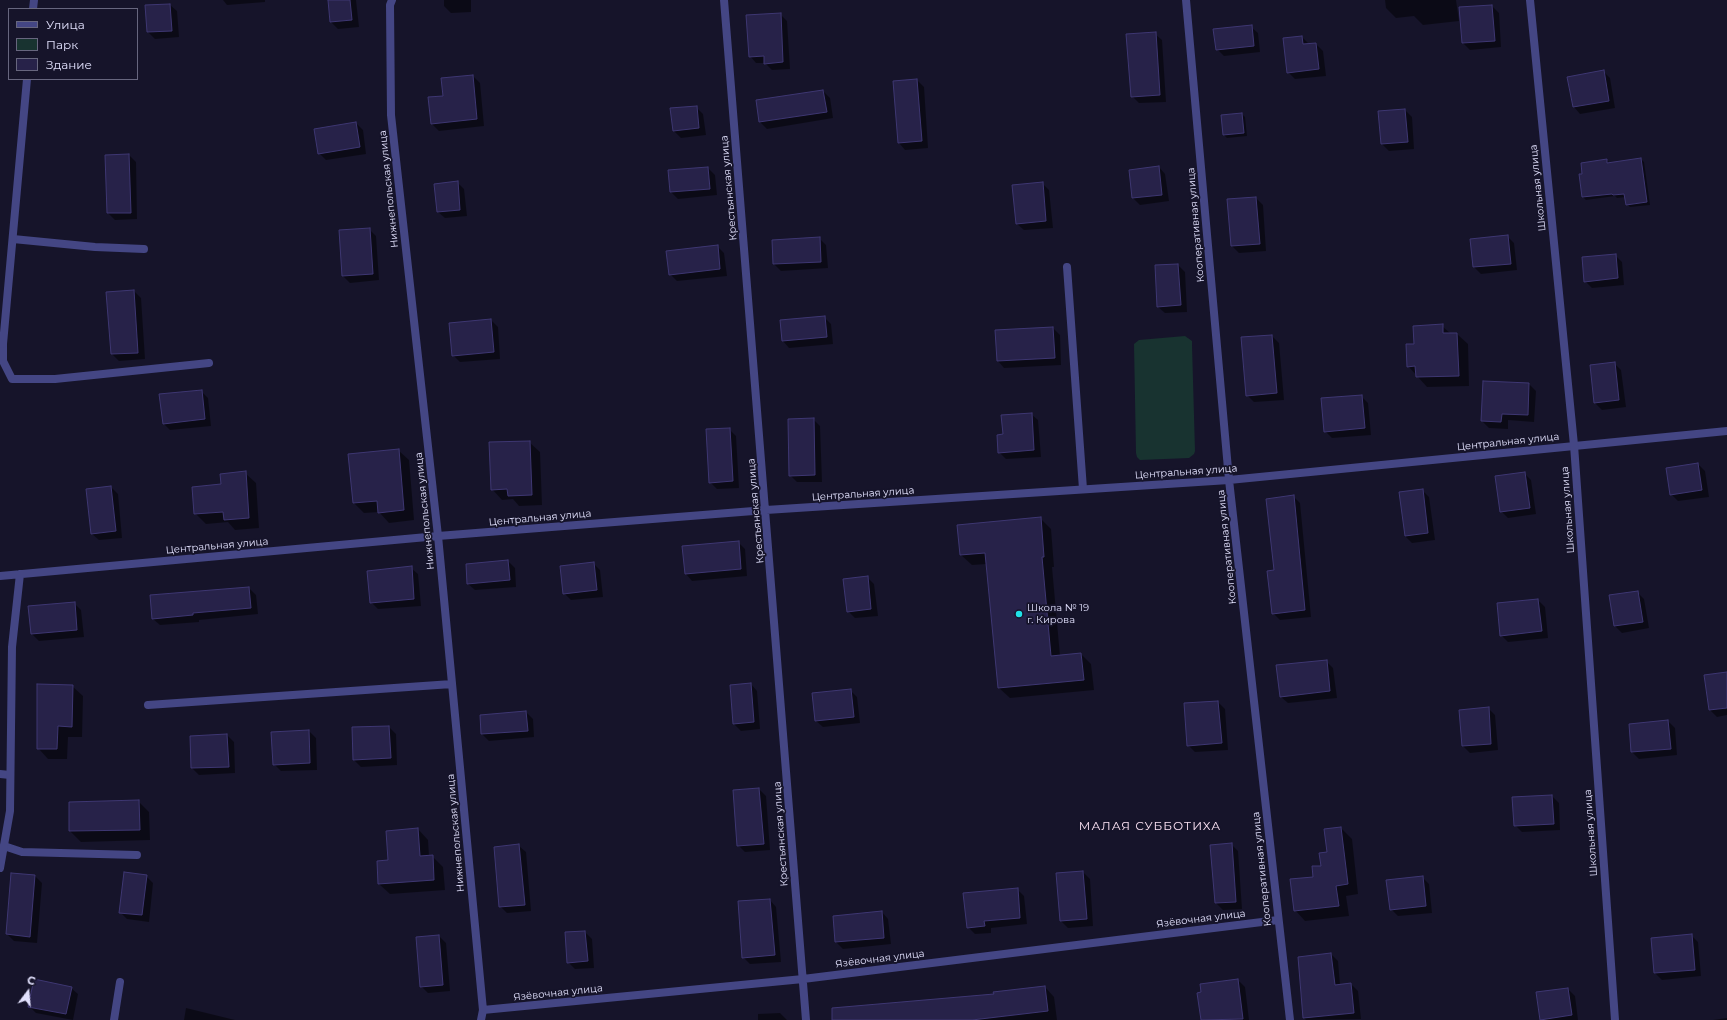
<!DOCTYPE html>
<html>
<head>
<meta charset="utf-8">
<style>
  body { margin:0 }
  #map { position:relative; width:1727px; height:1020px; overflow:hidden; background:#16142a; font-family:Montserrat,sans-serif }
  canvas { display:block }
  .legend { position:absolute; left:8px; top:8px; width:130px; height:72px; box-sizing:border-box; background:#16142a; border:1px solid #67667e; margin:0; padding:5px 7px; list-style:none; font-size:12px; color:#e1e0fc }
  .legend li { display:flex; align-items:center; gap:8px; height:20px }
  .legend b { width:20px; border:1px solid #67667e }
  .north { position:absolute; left:8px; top:972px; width:40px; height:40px; -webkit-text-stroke:3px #16142a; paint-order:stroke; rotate:16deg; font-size:11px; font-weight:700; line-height:16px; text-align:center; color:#e1e0fc }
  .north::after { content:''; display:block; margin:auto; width:14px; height:18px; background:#e1e0fc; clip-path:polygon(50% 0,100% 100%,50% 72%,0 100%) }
</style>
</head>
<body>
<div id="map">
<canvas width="1727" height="1020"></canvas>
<ul class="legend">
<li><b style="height:5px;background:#444684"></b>Улица</li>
<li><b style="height:11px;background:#183330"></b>Парк</li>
<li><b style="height:11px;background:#272249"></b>Здание</li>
</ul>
<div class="north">С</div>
</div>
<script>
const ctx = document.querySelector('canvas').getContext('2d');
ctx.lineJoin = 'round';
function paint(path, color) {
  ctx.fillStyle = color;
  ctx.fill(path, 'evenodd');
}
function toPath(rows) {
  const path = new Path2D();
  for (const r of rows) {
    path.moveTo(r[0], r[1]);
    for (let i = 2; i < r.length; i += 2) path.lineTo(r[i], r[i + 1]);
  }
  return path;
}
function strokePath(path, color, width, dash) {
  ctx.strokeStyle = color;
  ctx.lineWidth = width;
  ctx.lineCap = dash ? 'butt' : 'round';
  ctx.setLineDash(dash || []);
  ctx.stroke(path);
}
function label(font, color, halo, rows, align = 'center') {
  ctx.font = font + ' Montserrat,sans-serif';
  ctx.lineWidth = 3.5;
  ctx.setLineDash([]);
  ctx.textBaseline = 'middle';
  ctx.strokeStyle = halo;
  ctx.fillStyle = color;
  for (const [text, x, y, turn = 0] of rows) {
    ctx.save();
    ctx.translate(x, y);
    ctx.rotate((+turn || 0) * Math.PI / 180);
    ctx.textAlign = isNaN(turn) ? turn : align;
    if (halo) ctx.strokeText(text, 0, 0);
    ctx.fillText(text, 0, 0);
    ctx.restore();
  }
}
paint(toPath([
  [1185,336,1192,341,1192,345,1195,451,1194,454,1189,458,1140,460,1137,457,1136,453,1134,344,1139,340]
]), '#183330');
paint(toPath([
  [223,0,265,0,265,2,227,5],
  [329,0,356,0,359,27,338,29,331,22],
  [444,0,471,0,471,12,451,13,444,6],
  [1385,0,1456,0,1459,21,1423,25,1414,16,1396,18,1386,8],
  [170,5,177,11,179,37,155,39,148,32,146,6],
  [1492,6,1499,13,1501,47,1470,50,1463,43],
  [780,14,787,21,790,69,772,70,765,63,756,63,750,56],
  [1251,27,1258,33,1260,52,1224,56,1217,49],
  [1155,34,1162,40,1166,102,1139,103,1132,96],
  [1302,37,1309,44,1316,44,1323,51,1326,76,1295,79,1288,72,1285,39],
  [1604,72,1610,78,1615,108,1580,114,1574,107],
  [473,76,480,83,484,126,439,131,432,124,444,96],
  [917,80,924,87,928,148,905,150,899,143],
  [823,91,830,98,833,118,767,129,760,122],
  [696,107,703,114,706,135,681,138,674,131],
  [1405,110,1412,117,1414,149,1389,151,1382,144],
  [1242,114,1245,117,1247,136,1227,138,1224,135],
  [356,123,363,130,366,154,326,160,319,153],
  [129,155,136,162,137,219,115,220,108,213],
  [1641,159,1644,162,1650,205,1630,207,1627,204,1626,197,1617,198,1615,196,1586,200,1583,197,1580,175,1607,160,1610,163],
  [1159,167,1165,174,1169,201,1140,205,1133,198],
  [708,168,715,175,717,195,678,199,671,192],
  [457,182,464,189,467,216,445,218,438,212],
  [1042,183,1049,190,1053,228,1024,230,1017,224],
  [1256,198,1263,205,1266,251,1239,253,1232,246],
  [369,229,376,236,379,280,350,283,343,276],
  [1507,236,1514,243,1517,270,1481,274,1474,267],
  [819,238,826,245,828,268,781,271,774,264],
  [717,246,724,253,727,276,677,281,670,274],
  [1615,255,1622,262,1624,285,1592,288,1585,281],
  [1178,265,1185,272,1187,312,1165,313,1158,307],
  [134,291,141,298,145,359,119,361,112,354,107,293],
  [824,317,831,324,833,344,789,348,783,341,781,321],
  [491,320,498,327,500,359,460,362,453,355],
  [1442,326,1451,334,1457,334,1468,344,1469,386,1427,387,1408,366,1415,345],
  [1053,328,1060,335,1061,365,1004,368,998,361],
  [1272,336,1279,343,1284,400,1254,402,1247,395],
  [1614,363,1621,370,1626,407,1602,410,1595,403],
  [1529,384,1536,391,1534,422,1508,420,1508,429,1489,428,1482,421],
  [201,391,208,398,211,426,170,430,164,424],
  [1361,396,1368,403,1371,435,1332,438,1325,431],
  [1031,414,1038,420,1041,457,1006,459,999,452,1004,435],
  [813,419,820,426,822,482,797,482,790,475],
  [729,429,736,436,739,488,717,489,710,482],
  [529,442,540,452,542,505,519,506,513,499,502,500,492,489],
  [398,450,409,460,414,520,389,523,379,512,364,513,354,503],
  [1698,464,1705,471,1709,497,1678,501,1671,494],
  [245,473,256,483,259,528,235,530,228,522,206,524,195,513,222,485],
  [1524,473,1531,480,1536,514,1508,518,1501,511],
  [111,487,118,494,122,538,99,540,92,534],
  [1422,490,1429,497,1435,540,1412,543,1405,536],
  [1293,496,1300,503,1311,617,1280,620,1273,613,1275,571],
  [1040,518,1051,529,1054,567,1052,567,1060,656,1081,654,1091,664,1094,690,1010,698,999,688,987,564,972,565,961,555,958,526],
  [738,542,745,549,747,576,692,581,686,574],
  [508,561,515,568,516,587,475,590,468,584],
  [593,563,600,570,603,597,571,600,564,593],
  [411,568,418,574,421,606,378,609,371,602],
  [867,577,874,584,878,616,855,618,848,611],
  [249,588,256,595,258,614,199,620,199,622,160,625,153,619],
  [1637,592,1644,599,1649,628,1622,633,1615,626],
  [1538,600,1545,607,1548,638,1508,642,1501,635],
  [74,603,81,610,84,637,39,641,32,634],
  [1326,661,1333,668,1337,698,1288,703,1281,697],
  [1727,673,1727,715,1717,717,1710,710,1705,676],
  [751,684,757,691,760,729,741,731,734,724],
  [72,686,83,696,82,737,68,737,67,759,48,759,38,748],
  [850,690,857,697,860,723,823,727,816,721],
  [1218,702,1225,709,1228,750,1195,752,1188,745],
  [1488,708,1495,715,1498,750,1470,753,1463,746,1460,710],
  [526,712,533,719,534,737,489,741,482,734],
  [1668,721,1675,728,1677,755,1639,759,1632,752],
  [389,727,396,734,397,765,361,767,354,760,353,728],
  [309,731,316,738,317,770,281,771,274,764],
  [227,735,234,742,235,773,199,775,192,768],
  [759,789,766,796,770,850,745,852,738,845],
  [1552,796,1559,803,1560,830,1522,832,1515,825],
  [138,801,149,812,150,840,81,842,70,831,70,803],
  [1341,828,1352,839,1358,894,1346,896,1349,916,1305,921,1295,910,1322,867],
  [418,829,428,840,429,856,432,856,443,867,445,890,390,894,379,884,389,861],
  [1231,844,1238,851,1242,909,1223,910,1216,903,1211,846],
  [519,846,526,852,531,911,507,913,500,906],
  [1083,872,1090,879,1093,926,1068,928,1061,921],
  [35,876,42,883,37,943,14,941,7,934],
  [146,876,153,883,149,922,127,919,120,912],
  [1422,877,1429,884,1432,913,1398,916,1391,909],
  [1017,889,1024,896,1027,924,991,928,991,933,975,934,968,927],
  [770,900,776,907,781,962,750,964,743,957],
  [882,912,888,919,891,944,843,949,836,942],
  [585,932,592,939,594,968,575,969,568,962],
  [1691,935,1698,942,1701,976,1662,980,1655,973],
  [439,936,446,943,450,991,428,993,421,986],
  [1331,954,1338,961,1340,985,1351,984,1358,991,1361,1019,1306,1020,1304,1018,1300,989,1302,989],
  [1238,980,1245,987,1249,1020,1202,1020,1198,993],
  [1045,987,1054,997,1057,1020,839,1020],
  [71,988,78,994,73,1020,36,1013,29,1006],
  [1568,989,1575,996,1578,1020,1542,1020],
  [186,1008,235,1020,184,1020],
  [780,1013,787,1020,758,1020,758,1014],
  [1727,1018,1727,1020,1713,1020]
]), '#0007');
const building = toPath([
  [328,0,350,0,352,20,330,22,328,0],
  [170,4,172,31,147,32,145,5,170,4],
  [1492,5,1495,41,1462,43,1459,7,1492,5],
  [781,13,783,62,764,64,764,56,749,57,746,15,781,13],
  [1252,25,1254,46,1216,50,1213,29,1252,25],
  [1156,32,1160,95,1131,97,1126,34,1156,32],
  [1302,36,1303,44,1316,43,1319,69,1287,73,1283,38,1302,36],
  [1604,70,1609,101,1573,107,1567,77,1604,70],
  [473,75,477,119,431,124,428,97,443,96,441,78,473,75],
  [917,79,922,141,898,143,893,81,917,79],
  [823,90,827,112,759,122,756,100,823,90],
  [697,106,699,128,673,131,670,108,697,106],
  [1405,109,1408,142,1381,144,1378,111,1405,109],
  [1242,113,1244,133,1223,135,1221,115,1242,113],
  [356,122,360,147,318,154,314,129,356,122],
  [129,154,131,213,107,213,105,155,129,154],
  [1641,158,1647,202,1626,205,1624,194,1613,195,1612,194,1582,197,1579,174,1582,174,1581,163,1607,159,1607,163,1641,158],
  [1159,166,1162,195,1132,198,1129,170,1159,166],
  [708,167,710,189,670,192,668,170,708,167],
  [458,181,460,210,437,212,434,184,458,181],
  [1043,182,1046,221,1016,224,1012,185,1043,182],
  [1256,197,1260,244,1231,246,1227,199,1256,197],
  [370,228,373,274,342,276,339,230,370,228],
  [1508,235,1511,264,1473,267,1470,239,1508,235],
  [820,237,821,262,773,264,772,240,820,237],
  [718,245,720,269,669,275,666,251,718,245],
  [1616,254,1618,278,1584,282,1582,257,1616,254],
  [1178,264,1181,305,1157,307,1155,265,1178,264],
  [134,290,138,353,111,354,106,292,134,290],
  [825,316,827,337,782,341,780,320,825,316],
  [491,319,494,352,452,356,449,323,491,319],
  [1443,324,1443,333,1457,333,1459,376,1416,377,1415,366,1407,367,1406,344,1414,344,1413,326,1443,324],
  [1053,327,1055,358,997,361,995,330,1053,327],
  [1272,335,1277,393,1246,396,1241,337,1272,335],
  [1615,362,1619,400,1594,403,1590,365,1615,362],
  [1483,381,1529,383,1528,415,1502,414,1501,422,1481,421,1483,381],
  [202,390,205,419,163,424,159,394,202,390],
  [1362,395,1365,428,1324,432,1321,398,1362,395],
  [1032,413,1034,450,998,453,997,435,1003,434,1001,415,1032,413],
  [814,418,815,475,789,476,788,419,814,418],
  [730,428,733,481,709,483,706,429,730,428],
  [530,441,532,495,508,496,507,489,491,490,489,442,530,441],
  [399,449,404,510,378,513,377,501,353,503,348,454,399,449],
  [1698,463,1702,490,1670,495,1666,468,1698,463],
  [246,471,249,518,224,520,223,512,194,514,192,487,221,484,220,474,246,471],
  [1525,472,1530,508,1500,512,1495,476,1525,472],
  [111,486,116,531,91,534,86,489,111,486],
  [1423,489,1428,533,1405,536,1399,492,1423,489],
  [1294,495,1305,610,1272,614,1267,571,1274,570,1266,499,1294,495],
  [1041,517,1044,557,1042,557,1051,656,1081,653,1084,680,998,688,985,553,960,555,957,525,1041,517],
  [739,541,741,569,685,574,682,546,739,541],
  [508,560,510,580,467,584,466,564,508,560],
  [594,562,597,590,563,594,560,566,594,562],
  [412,566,414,599,370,603,367,571,412,566],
  [868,576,871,609,847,612,843,579,868,576],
  [249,587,251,608,193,613,193,615,152,619,150,595,249,587],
  [1638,591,1643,622,1614,626,1609,595,1638,591],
  [1538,599,1542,631,1500,636,1497,603,1538,599],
  [75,602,77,630,31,634,28,606,75,602],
  [1327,660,1330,691,1280,697,1276,665,1327,660],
  [1727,672,1727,708,1709,710,1704,675,1727,672],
  [751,683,754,722,733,724,730,685,751,683],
  [37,684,73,685,72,727,58,726,57,749,37,749,37,684],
  [851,689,854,717,815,721,812,693,851,689],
  [1218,701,1222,743,1187,746,1184,703,1218,701],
  [1489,707,1491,744,1462,746,1459,710,1489,707],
  [526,711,528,731,481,734,480,715,526,711],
  [1668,720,1671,749,1631,752,1629,724,1668,720],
  [389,726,391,758,353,760,352,727,389,726],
  [309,730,310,763,273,765,271,732,309,730],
  [227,734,229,767,191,768,190,736,227,734],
  [759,788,764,844,737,846,733,790,759,788],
  [1552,795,1554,824,1514,826,1512,797,1552,795],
  [139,800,140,830,69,831,69,802,139,800],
  [1341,827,1348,884,1336,886,1339,906,1294,911,1290,879,1313,877,1312,866,1321,866,1319,853,1327,852,1324,829,1341,827],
  [418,828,420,856,433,855,434,880,378,884,377,861,388,860,386,831,418,828],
  [1232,843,1236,902,1215,903,1210,845,1232,843],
  [519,844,525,905,499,907,494,847,519,844],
  [1083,871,1087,919,1060,921,1056,873,1083,871],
  [124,872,147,875,142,915,119,913,124,872],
  [11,873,35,875,30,937,6,934,11,873],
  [1423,876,1426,906,1390,910,1386,880,1423,876],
  [1018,888,1020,918,984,921,985,926,967,928,963,893,1018,888],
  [770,899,775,955,742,958,738,901,770,899],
  [882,911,884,938,835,942,833,916,882,911],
  [585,931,588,961,567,963,565,932,585,931],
  [1692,934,1695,970,1654,973,1651,938,1692,934],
  [439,935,443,985,420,987,416,937,439,935],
  [1331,953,1335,985,1351,983,1354,1013,1303,1018,1298,957,1331,953],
  [34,979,72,987,66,1014,28,1007,34,979],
  [1238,979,1243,1019,1201,1020,1197,993,1201,992,1200,984,1238,979],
  [1045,986,1048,1011,972,1020,832,1020,832,1008,994,994,993,992,1045,986],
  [1568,988,1572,1015,1540,1020,1536,992,1568,988]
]);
paint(building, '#272249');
strokePath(building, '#3e3772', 1);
strokePath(toPath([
  [13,239,95,247,144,249],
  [1067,267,1083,489],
  [3,344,3,361,12,379,55,379,209,363],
  [0,774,10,775],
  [4,846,22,852,137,855],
  [114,1020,120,982]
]), '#444684', 8);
strokePath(toPath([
  [392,0,390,5,391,115,438,536,483,1010,481,1020],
  [724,0,806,1020],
  [1186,0,1229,480,1290,1020],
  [33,9,34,0],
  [3,344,27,79],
  [0,576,438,536,766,510,1229,480,1727,431],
  [148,705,452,684],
  [0,868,10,811,12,647,20,574],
  [483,1010,803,979,1278,920]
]), '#444684', 8);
strokePath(toPath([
  [1530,0,1574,445,1615,1020]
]), '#444684', 8);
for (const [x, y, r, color] of [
  [1019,614,4,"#20e2e8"]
]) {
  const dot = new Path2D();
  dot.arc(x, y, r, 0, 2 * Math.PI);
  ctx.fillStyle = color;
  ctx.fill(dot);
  strokePath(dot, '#16142a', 1.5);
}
label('10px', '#e1e0fc', '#16142a', [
  ["Крестьянская улица",729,188,-95],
  ["Школьная улица",1538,188,-96],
  ["Нижнепольская улица",389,189,-96],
  ["Кооперативная улица",1196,225,-95],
  ["Центральная улица",1508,442,-6],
  ["Центральная улица",1186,472,-4],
  ["Центральная улица",863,494,-4],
  ["Школьная улица",1568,510,-94],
  ["Нижнепольская улица",425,511,-96],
  ["Крестьянская улица",756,511,-95],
  ["Центральная улица",540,518,-5],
  ["Центральная улица",217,546,-5],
  ["Кооперативная улица",1227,547,-96],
  ["Нижнепольская улица",456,833,-95],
  ["Школьная улица",1591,833,-94],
  ["Крестьянская улица",781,834,-94],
  ["Кооперативная улица",1262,869,-96],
  ["Язёвочная улица",1201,919,-7],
  ["Язёвочная улица",880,959,-7],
  ["Язёвочная улица",558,993,-6]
]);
label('10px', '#e1e0fc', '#16142a', [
  ["Школа № 19",1027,608],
  ["г. Кирова",1027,620]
], 'left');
ctx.letterSpacing = '1px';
label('12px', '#fce2f4', '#16142a', [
  ["МАЛАЯ СУББОТИХА",1150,826]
]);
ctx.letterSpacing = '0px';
</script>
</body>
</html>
